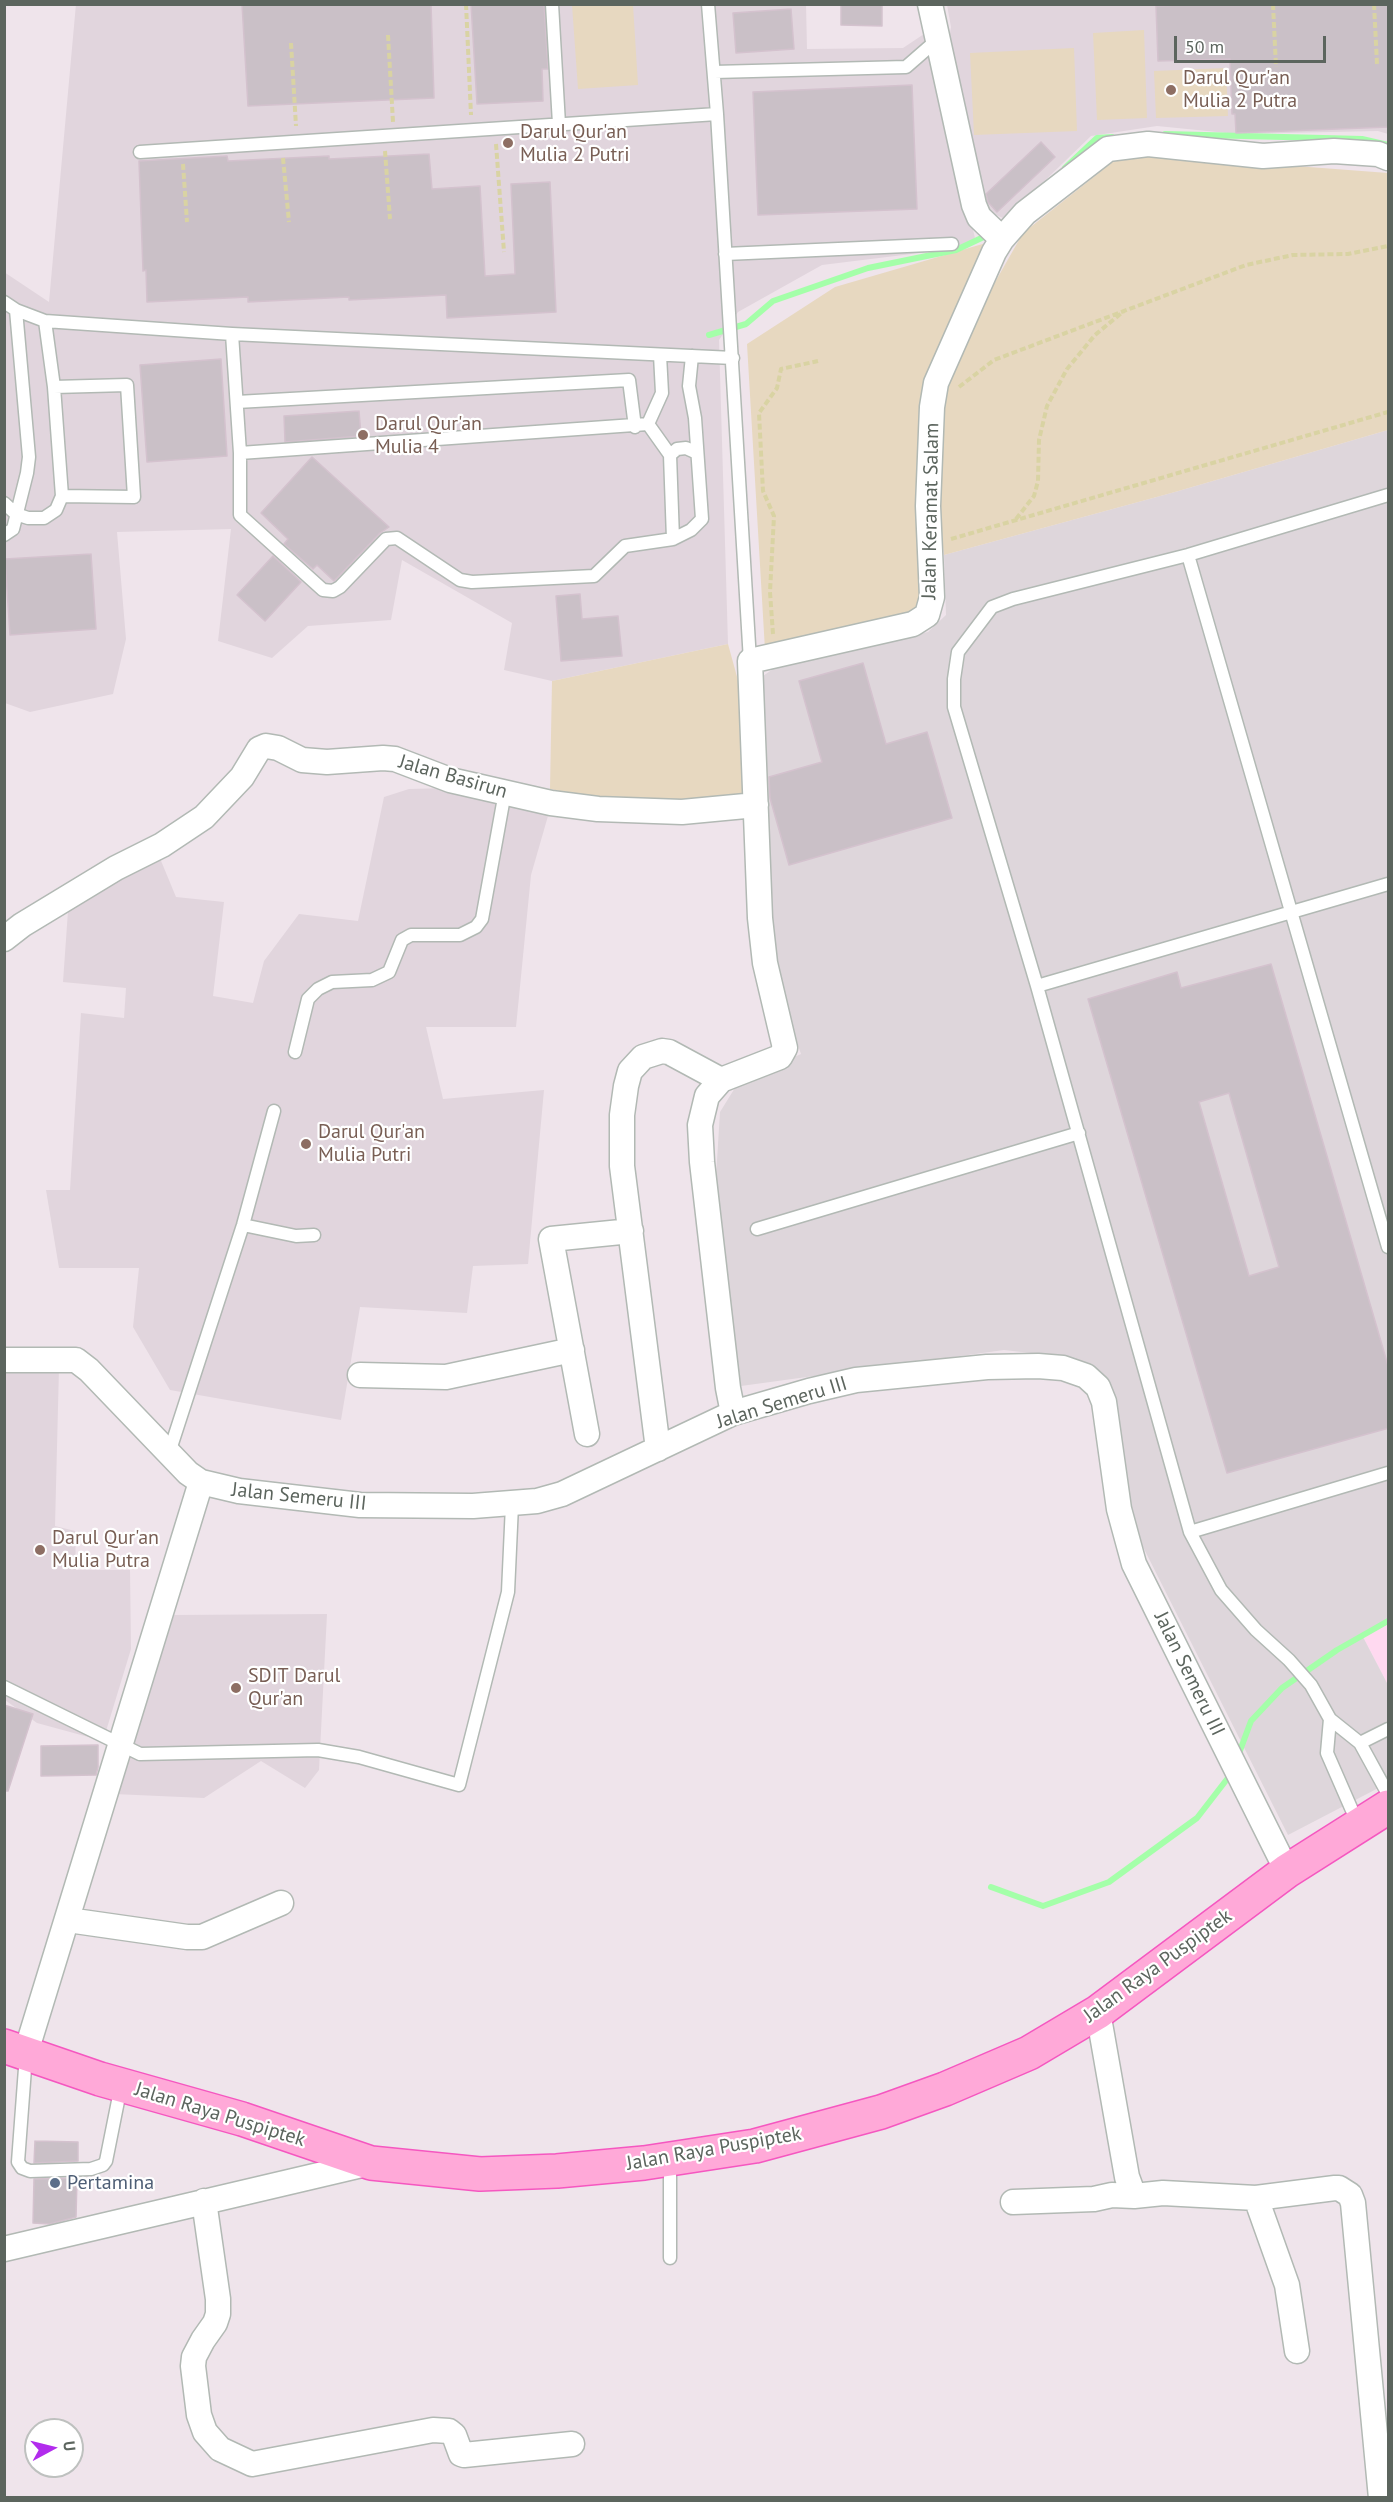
<!DOCTYPE html>
<html>
<head>
<meta charset="utf-8">
<style>
  body { margin:0 }
  #map { position:relative; width:1393px; height:2502px; overflow:hidden; background:#efe4eb; font-family:"PT Sans",sans-serif }
  canvas { display:block }
  .frame { position:absolute; inset:0; border:6px solid #5c655e; pointer-events:none }
  .north { position:absolute; left:24px; top:2418px; width:60px; height:60px; box-sizing:border-box; background:#fff; border:2px solid #bec1bf; border-radius:50%; rotate:83deg; font-size:16px; font-weight:700; line-height:24px; text-align:center; color:#5c655e }
  .north::after { content:''; display:block; margin:auto; width:21px; height:27px; background:#b22ced; clip-path:polygon(50% 0,100% 100%,50% 72%,0 100%) }
  .scale { position:absolute; left:1174px; top:36px; width:152px; height:27px; box-sizing:border-box; border:3px solid #5c655e; border-top:0; padding-left:8px; font-size:18px; line-height:21px; white-space:nowrap; color:#5c655e; -webkit-text-stroke:4px #fff; paint-order:stroke }
</style>
</head>
<body>
<div id="map">
<canvas width="1393" height="2502"></canvas>
<div class="frame"></div>
<div class="north">U</div>
<div class="scale">50 m</div>
</div>
<script>
const ctx = document.querySelector('canvas').getContext('2d');
ctx.lineJoin = 'round';
function paint(path, color) {
  ctx.fillStyle = color;
  ctx.fill(path, 'evenodd');
}
function toPath(rows) {
  const path = new Path2D();
  for (const r of rows) {
    path.moveTo(r[0], r[1]);
    for (let i = 2; i < r.length; i += 2) path.lineTo(r[i], r[i + 1]);
  }
  return path;
}
function strokePath(path, color, width, dash) {
  ctx.strokeStyle = color;
  ctx.lineWidth = width;
  ctx.lineCap = dash ? 'butt' : 'round';
  ctx.setLineDash(dash || []);
  ctx.stroke(path);
}
function label(font, color, halo, rows, align = 'center') {
  ctx.font = font + ' "PT Sans",sans-serif';
  ctx.lineWidth = 4.5;
  ctx.setLineDash([]);
  ctx.textBaseline = 'middle';
  ctx.strokeStyle = halo;
  ctx.fillStyle = color;
  for (const [text, x, y, turn = 0] of rows) {
    ctx.save();
    ctx.translate(x, y);
    ctx.rotate((+turn || 0) * Math.PI / 180);
    ctx.textAlign = isNaN(turn) ? turn : align;
    if (halo) ctx.strokeText(text, 0, 0);
    ctx.fillText(text, 0, 0);
    ctx.restore();
  }
}
paint(toPath([
  [1388,1624,1388,1685,1363,1637]
]), '#ffd9f0');
paint(toPath([
  [1388,430,1388,1624,1363,1637,1388,1685,1388,1783,1288,1835,1132,1525,1103,1389,1075,1358,1004,1350,741,1386,715,1193,720,1112,738,1083,801,1054,767,955,757,680,779,665,928,632,946,615,944,555,1175,492]
]), '#ded6db');
paint(toPath([
  [76,4,806,4,807,49,903,48,927,32,975,238,960,248,822,265,738,312,719,340,728,644,552,681,504,670,512,623,402,560,391,620,308,626,272,658,218,641,231,529,117,532,126,639,113,694,30,712,5,703,4,272,49,302],
  [947,5,1388,5,1388,134,1378,131,1237,134,1157,126,1091,136,1005,219,994,214,980,202,946,55,951,27],
  [449,788,550,809,531,875,516,1027,426,1027,443,1099,544,1090,528,1264,473,1266,467,1313,360,1307,341,1420,170,1390,133,1327,139,1268,59,1268,46,1190,70,1190,81,1013,124,1018,126,988,63,982,68,911,159,856,176,897,224,902,213,996,253,1003,264,961,299,914,358,921,384,797,409,789],
  [5,1365,59,1368,55,1526,75,1531,76,1570,130,1570,131,1649,103,1741,37,1723,5,1700],
  [327,1614,319,1770,305,1788,261,1761,204,1798,114,1794,174,1615]
]), '#e1d5dd');
paint(toPath([
  [572,5,633,5,638,85,578,89],
  [1144,30,1147,118,1097,120,1093,33],
  [1074,48,1077,131,974,135,970,53],
  [1226,68,1228,116,1156,118,1154,71],
  [1124,153,1388,173,1388,430,1175,492,944,555,938,504,942,400,961,342,1023,233],
  [986,243,941,347,924,596,917,613,765,650,747,344,835,287],
  [728,644,739,684,744,799,668,801,579,795,550,789,552,681]
]), '#e7d8c0');
strokePath(toPath([
  [1165,134,1362,139,1388,145],
  [1065,168,1097,138,1112,137],
  [709,335,746,324,773,301,868,268,956,250,990,234],
  [1238,1756,1251,1721,1282,1688,1337,1650,1388,1621],
  [991,1887,1043,1906,1109,1882,1197,1818,1231,1774]
]), '#a4ffa9', 6);
const building = toPath([
  [242,4,431,4,434,98,248,106,242,4],
  [471,4,544,4,548,69,542,69,543,101,477,104,471,4],
  [841,4,882,4,882,26,841,25,841,4],
  [1205,4,1389,4,1389,127,1236,133,1235,114,1232,114,1230,59,1158,61,1156,6,1205,4],
  [791,9,794,49,736,53,733,13,791,9],
  [912,85,917,209,758,215,753,92,912,85],
  [1041,142,1055,157,997,212,988,202,986,194,1041,142],
  [429,154,432,189,480,186,485,276,515,274,511,184,550,182,556,312,447,318,446,295,349,300,349,297,248,302,248,297,147,302,146,270,143,271,139,161,227,156,228,161,329,156,329,159,429,154],
  [221,359,227,456,147,462,140,365,221,359],
  [359,411,361,436,285,442,284,416,359,411],
  [312,457,389,527,380,533,334,581,317,565,313,569,284,544,288,539,261,513,312,457],
  [91,554,96,629,10,635,5,559,91,554],
  [273,556,301,582,265,621,237,595,273,556],
  [580,594,582,619,618,616,622,656,561,661,556,596,580,594],
  [863,663,886,744,927,732,952,818,789,865,770,798,769,777,822,762,799,681,863,663],
  [1271,964,1389,1369,1389,1428,1227,1473,1088,999,1177,972,1181,988,1271,964],
  [1229,1093,1279,1267,1249,1276,1199,1102,1229,1093],
  [4,1705,33,1714,8,1791,4,1791,4,1705],
  [98,1745,98,1767,96,1775,41,1776,41,1746,98,1745],
  [35,2141,78,2142,78,2161,34,2163,35,2141],
  [77,2178,76,2217,50,2224,33,2223,34,2179,77,2178]
]);
paint(building, '#cac0c7');
strokePath(building, '#d4c2ce', 1.5);
const service = toPath([
  [552,4,559,124],
  [708,4,717,114],
  [714,72,906,67,937,40],
  [140,152,717,114,750,661],
  [725,254,952,244],
  [4,302,16,310,45,321,232,334,733,358],
  [232,334,240,453,240,515,323,590,333,591,340,587,386,539,397,538,460,580,472,582,594,576,625,546,673,539,691,530,702,519,695,418,689,386,692,356],
  [660,355,662,393,648,424,670,455,673,539],
  [54,387,127,385,134,497,62,496],
  [237,402,629,380,635,427],
  [240,453,648,424],
  [670,455,677,449,686,448,697,453],
  [4,503,16,514,28,518,44,518,56,510,62,496,54,387,45,321],
  [4,535,13,529,27,473,29,457,16,310],
  [1188,555,1388,1247],
  [1037,986,1388,884],
  [295,1052,308,999,318,989,332,982,372,980,389,972,402,940,411,935,460,935,476,927,482,919,505,792],
  [243,1225,296,1236,314,1235],
  [757,1229,1079,1133],
  [169,1453,243,1225,274,1111],
  [1190,1532,1388,1473],
  [4,1687,140,1754,318,1750,359,1757,459,1785,508,1592,512,1505],
  [1330,1719,1311,1685,1289,1660,1256,1630,1221,1590,1190,1532,1037,986,954,707,954,679,958,652,992,607,1013,599,1188,555,1388,495],
  [1360,1743,1388,1729],
  [1358,1824,1327,1753,1330,1719,1360,1743,1388,1794],
  [26,2055,18,2162,22,2168,30,2171,91,2169,103,2165,106,2161,121,2086],
  [670,2258,670,2160]
]);
const minor = toPath([
  [930,4,974,205,979,217,1002,239],
  [4,939,22,925,116,868,162,845,204,817,242,777,259,749,266,746,278,748,302,760,327,762,383,758,395,759,450,780,551,803,598,809,682,812,756,805],
  [4,1360,76,1360,89,1370,188,1473,201,1482,239,1491,360,1505,473,1506,537,1501,562,1494,733,1413,809,1391,856,1380,987,1367,1038,1366,1063,1368,1086,1376,1098,1387,1104,1402,1119,1509,1134,1564,1287,1871],
  [360,1375,446,1377,572,1350],
  [733,1413,728,1388,702,1162,700,1125,707,1096,721,1080,780,1057,785,1048,765,963,760,918,750,661,913,624,927,615,932,597,928,506,932,407,936,383,994,252,1002,239,1025,213,1108,149,1148,144,1263,156,1334,151,1378,154,1388,158],
  [587,1434,551,1239,631,1231],
  [658,1449,622,1166,622,1115,626,1086,630,1071,643,1057,662,1051,669,1052,721,1080],
  [68,1920,187,1937,202,1937,281,1903],
  [1098,2012,1127,2177,1134,2196,1163,2193,1256,2198,1335,2188,1339,2188,1350,2195,1353,2203,1381,2498],
  [26,2052,201,1482],
  [1256,2198,1287,2285,1297,2351],
  [204,2201,218,2299,218,2314,215,2323,203,2340,194,2357,193,2366,199,2415,205,2432,220,2449,252,2464,433,2430,449,2431,454,2435,461,2454,464,2455,572,2444],
  [1013,2202,1094,2199,1112,2195,1134,2196],
  [4,2249,370,2163]
]);
const primary = toPath([
  [4,2046,100,2079,242,2119,371,2163,480,2174,557,2171,644,2163,755,2146,881,2112,945,2089,1029,2053,1098,2012,1287,1871,1388,1807]
]);
strokePath(service, '#b2b9b4', 15);
strokePath(minor, '#b2b9b4', 27);
strokePath(primary, '#f557c0', 36);
strokePath(toPath([
  [466,4,471,115],
  [1273,4,1276,67],
  [1374,4,1377,64],
  [388,35,393,122],
  [291,43,296,126],
  [496,144,504,252],
  [385,151,390,219],
  [283,158,289,222],
  [183,164,187,222],
  [959,387,994,360,1246,265,1293,255,1348,254,1388,246],
  [1016,519,1034,496,1038,481,1039,440,1047,406,1067,369,1095,335,1124,311],
  [951,539,1388,412],
  [773,634,770,592,774,516,763,491,759,413,777,388,781,369,818,361]
]), '#d9d3a3', 4, [6, 3]);
strokePath(service, '#fff', 12);
strokePath(minor, '#fff', 24);
strokePath(primary, '#ffa9d8', 33);
for (const [x, y, r, color] of [
  [1171,90,6,"#8d6e63"],
  [508,143,6,"#8d6e63"],
  [363,435,6,"#8d6e63"],
  [306,1144,6,"#8d6e63"],
  [40,1550,6,"#8d6e63"],
  [236,1688,6,"#8d6e63"],
  [55,2183,6,"#5c6f8a"]
]) {
  const dot = new Path2D();
  dot.arc(x, y, r, 0, 2 * Math.PI);
  ctx.fillStyle = color;
  ctx.fill(dot);
  strokePath(dot, '#fff', 2);
}
label('20px', '#785e54', '#fff', [
  ["Darul Qur'an",1183,78],
  ["Mulia 2 Putra",1183,101],
  ["Darul Qur'an",520,132],
  ["Mulia 2 Putri",520,155],
  ["Darul Qur'an",375,424],
  ["Mulia 4",375,447],
  ["Darul Qur'an",318,1132],
  ["Mulia Putri",318,1155],
  ["Darul Qur'an",52,1538],
  ["Mulia Putra",52,1561],
  ["SDIT Darul",248,1676],
  ["Qur'an",248,1699]
], 'left');
label('20px', '#5c655e', '#fff', [
  ["Jalan Keramat Salam",931,511,-89],
  ["Jalan Basirun",453,777,16],
  ["Jalan Semeru III",782,1403,-17],
  ["Jalan Semeru III",299,1497,6],
  ["Jalan Semeru III",1189,1674,64],
  ["Jalan Raya Puspiptek",1158,1966,-36],
  ["Jalan Raya Puspiptek",220,2115,17],
  ["Jalan Raya Puspiptek",714,2149,-10]
]);
label('20px', '#4e5e75', '#fff', [
  ["Pertamina",67,2183]
], 'left');
</script>
</body>
</html>
